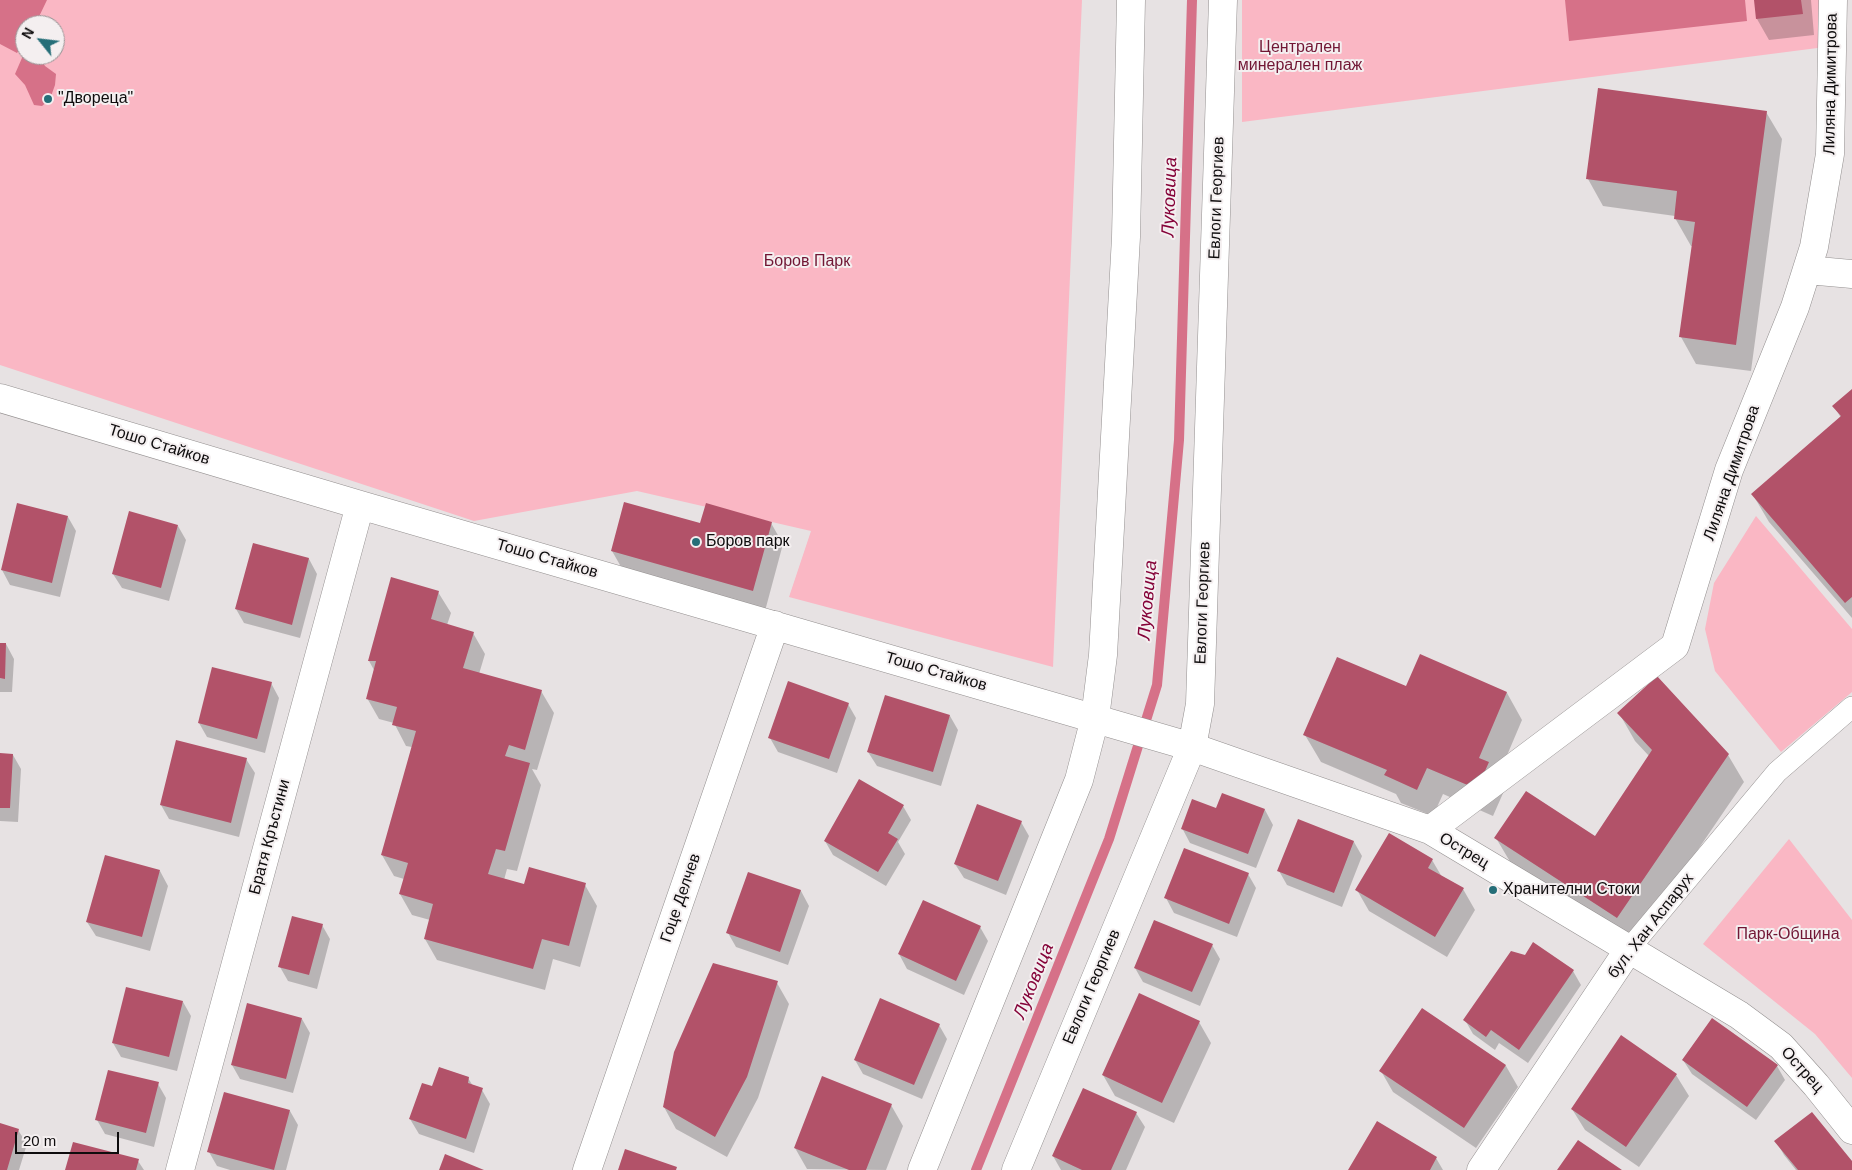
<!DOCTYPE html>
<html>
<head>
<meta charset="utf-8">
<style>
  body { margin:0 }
  #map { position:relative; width:1852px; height:1170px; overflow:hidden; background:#e7e2e3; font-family:Helvetica,sans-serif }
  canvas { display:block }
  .north { position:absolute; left:15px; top:15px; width:50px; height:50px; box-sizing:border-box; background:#f4eff0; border:1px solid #989495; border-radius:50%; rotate:299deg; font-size:14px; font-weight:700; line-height:20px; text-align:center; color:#0e0c0d }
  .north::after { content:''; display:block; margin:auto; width:18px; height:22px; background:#256e78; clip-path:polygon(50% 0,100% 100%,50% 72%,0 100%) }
  .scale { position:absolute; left:15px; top:1132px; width:104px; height:22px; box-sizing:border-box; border:2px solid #0e0c0d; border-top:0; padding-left:6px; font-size:15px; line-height:18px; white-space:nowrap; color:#0e0c0d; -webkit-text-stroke:4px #f4eff0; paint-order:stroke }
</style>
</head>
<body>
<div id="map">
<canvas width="1852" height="1170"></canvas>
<div class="north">N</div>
<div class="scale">20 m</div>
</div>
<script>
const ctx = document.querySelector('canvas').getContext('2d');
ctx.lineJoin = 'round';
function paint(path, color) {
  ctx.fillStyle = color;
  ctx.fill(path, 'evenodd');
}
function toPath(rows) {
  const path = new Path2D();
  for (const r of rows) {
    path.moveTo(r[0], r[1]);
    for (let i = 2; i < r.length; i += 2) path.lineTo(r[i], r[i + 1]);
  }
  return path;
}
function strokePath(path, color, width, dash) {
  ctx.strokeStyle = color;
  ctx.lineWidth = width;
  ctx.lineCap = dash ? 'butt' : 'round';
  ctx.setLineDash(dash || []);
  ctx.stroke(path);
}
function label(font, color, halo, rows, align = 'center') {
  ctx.font = font + ' Helvetica,sans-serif';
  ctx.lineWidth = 4;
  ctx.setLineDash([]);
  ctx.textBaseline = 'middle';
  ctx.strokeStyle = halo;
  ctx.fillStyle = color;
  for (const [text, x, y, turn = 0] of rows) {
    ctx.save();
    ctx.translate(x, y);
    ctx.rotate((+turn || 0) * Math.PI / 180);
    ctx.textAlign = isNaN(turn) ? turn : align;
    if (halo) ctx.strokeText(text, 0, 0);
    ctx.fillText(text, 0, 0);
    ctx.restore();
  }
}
paint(toPath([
  [0,0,1082,0,1053,667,789,597,811,531,637,491,474,521,0,365],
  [25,25,55,25,55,55,25,55],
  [1242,0,1831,0,1833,46,1242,122],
  [1756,516,1852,629,1852,692,1781,752,1715,671,1705,629,1714,583],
  [1789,839,1852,920,1852,1078,1815,1034,1703,944]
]), '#fab7c4');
paint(toPath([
  [0,0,47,0,35,25,25,25,25,42,17,53,0,44],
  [1565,0,1745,0,1747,21,1569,41],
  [25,51,25,55,38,55,45,66,56,74,55,85,50,99,42,106,34,105,25,85,15,74]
]), '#d67188');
paint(toPath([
  [1755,0,1811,0,1814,35,1769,40,1757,19],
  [1766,112,1782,139,1751,371,1696,364,1681,337,1693,246,1691,246,1675,218,1675,216,1603,206,1588,179],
  [1852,390,1852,618,1769,522,1753,495,1841,418,1834,406],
  [68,517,76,531,60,597,10,585,2,570],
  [771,523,783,544,765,611,624,572,612,551,701,525],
  [178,526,186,540,169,601,122,588,113,574],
  [254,545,309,559,317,574,300,638,244,623,236,609],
  [392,579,438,592,451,613,447,625,473,633,485,654,479,674,541,691,554,713,537,770,532,769,541,785,517,871,507,869,504,880,525,886,585,885,597,906,580,967,553,959,545,990,437,960,425,939,430,920,412,915,400,894,404,879,394,876,382,855,412,747,406,746,394,723,379,719,367,698,374,670,369,661],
  [0,644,6,644,14,659,12,692,0,692],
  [271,683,279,698,265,753,207,737,199,723],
  [1407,688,1507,693,1522,720,1497,779,1504,791,1493,816,1443,794,1433,816,1401,803,1396,794,1321,762,1305,735],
  [848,704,856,718,837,773,778,752,770,738],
  [1619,713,1728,755,1744,782,1633,945,1512,865,1496,838,1595,838,1649,756,1635,741],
  [950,716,958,730,941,786,877,766,868,752],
  [0,754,13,755,21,769,18,822,0,821],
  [246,759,255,773,239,837,169,819,161,805],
  [1222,795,1265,810,1273,825,1256,868,1190,843,1182,828,1217,810],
  [903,806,911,820,898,842,905,854,886,886,833,855,825,841],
  [1299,820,1354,842,1362,856,1342,907,1287,885,1279,871],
  [1021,822,1029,836,1006,895,964,878,955,864],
  [1432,860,1442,877,1463,889,1475,910,1447,957,1369,911,1357,890],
  [160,871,168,886,150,951,96,936,87,922],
  [748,873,801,891,809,906,788,965,736,947,728,933],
  [1248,874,1256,888,1237,937,1174,913,1166,898],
  [322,925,330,939,317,989,288,981,280,967],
  [980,927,988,941,964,995,907,969,899,954],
  [1212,945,1220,959,1200,1006,1143,982,1135,968],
  [1573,971,1581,985,1528,1063,1499,1043,1495,1050,1473,1034,1465,1020],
  [777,983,789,1004,758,1098,727,1157,676,1129,664,1107],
  [183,1002,191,1016,177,1071,121,1057,113,1043],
  [1423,1010,1506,1066,1518,1087,1476,1148,1393,1092,1381,1071],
  [302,1019,310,1033,293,1093,240,1079,232,1065],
  [1199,1022,1211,1043,1174,1123,1115,1096,1103,1075],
  [939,1025,947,1039,922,1099,863,1074,855,1060],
  [1622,1037,1676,1075,1689,1096,1639,1167,1585,1130,1572,1109],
  [1683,1060,1777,1066,1785,1080,1756,1120,1692,1074],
  [468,1078,473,1086,482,1090,490,1104,474,1153,419,1134,410,1119,433,1088],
  [158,1084,166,1098,154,1147,105,1134,97,1120],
  [891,1105,903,1126,886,1170,807,1169,795,1148],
  [290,1111,298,1125,286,1170,230,1170,217,1166,209,1152],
  [1136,1113,1145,1127,1126,1170,1061,1170,1053,1156],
  [1378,1123,1436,1158,1443,1170,1349,1170],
  [0,1124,18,1130,27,1144,19,1170,0,1170],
  [1776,1141,1852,1162,1852,1170,1796,1170,1784,1155],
  [138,1161,144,1170,67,1170]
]), '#0003');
strokePath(toPath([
  [976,1170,1109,839,1157,685,1179,440,1192,0]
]), '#d67188', 10);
paint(toPath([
  [1754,0,1801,0,1803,14,1756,19],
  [1598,88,1767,111,1736,345,1679,337,1695,222,1674,219,1677,191,1586,179],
  [1852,389,1852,597,1845,603,1751,494,1841,416,1832,406],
  [624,502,700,523,706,503,772,522,753,591,611,551],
  [17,503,68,516,52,583,1,570],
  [129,511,178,525,161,588,112,574],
  [253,543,309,558,292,625,235,609],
  [391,577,439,591,431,619,474,632,463,668,542,690,525,750,509,745,505,756,530,763,505,851,496,849,488,874,524,884,529,867,586,883,569,946,542,939,533,969,424,939,433,904,399,894,408,863,381,855,416,731,392,725,397,707,366,699,376,661,368,661],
  [0,643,6,643,5,679,0,678],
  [1420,654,1507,692,1479,758,1489,762,1477,789,1427,768,1417,790,1384,775,1387,770,1303,735,1337,657,1406,686],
  [212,667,272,682,257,739,198,723],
  [1657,676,1729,754,1617,918,1494,838,1526,791,1595,836,1652,750,1617,713],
  [788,681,849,703,829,759,768,738],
  [885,695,950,715,933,772,867,752],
  [176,740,247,758,231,823,160,805],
  [0,753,13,754,10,808,0,808],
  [859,779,904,805,888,833,898,839,878,872,824,841],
  [1222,793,1265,809,1248,854,1181,829,1192,799,1216,808],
  [977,804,1022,821,998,881,954,864],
  [1298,819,1354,841,1334,893,1277,871],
  [1389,833,1433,859,1428,868,1464,888,1435,937,1355,890],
  [1184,848,1249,873,1229,924,1164,898],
  [105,855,160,870,142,937,86,922],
  [748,872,801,890,780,952,726,933],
  [923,900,981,926,956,981,898,954],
  [292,916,323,924,309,975,278,967],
  [1154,920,1213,944,1192,992,1134,968],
  [1533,942,1574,970,1519,1050,1491,1030,1486,1037,1463,1020,1511,951,1525,955],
  [713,963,778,981,747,1077,715,1137,663,1107,674,1052],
  [126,987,183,1001,169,1057,112,1043],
  [1139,993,1200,1021,1162,1103,1102,1075],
  [880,998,940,1024,914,1085,854,1060],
  [247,1003,302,1018,286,1079,231,1065],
  [1422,1008,1506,1065,1464,1128,1379,1071],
  [1712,1018,1778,1065,1747,1107,1682,1060],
  [1621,1035,1677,1074,1626,1147,1571,1109],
  [439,1067,469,1077,468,1083,483,1088,466,1139,409,1119,422,1083,432,1086],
  [108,1070,159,1082,146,1133,95,1120],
  [822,1076,892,1104,866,1170,849,1170,794,1148],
  [1083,1088,1137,1112,1111,1170,1082,1170,1052,1156],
  [224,1092,290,1110,274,1170,207,1152],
  [1812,1112,1852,1161,1852,1170,1798,1170,1774,1141],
  [1377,1121,1437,1157,1430,1170,1348,1170],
  [0,1123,19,1129,7,1170,0,1170],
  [1578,1140,1622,1170,1557,1170],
  [73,1142,139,1159,136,1170,65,1170],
  [625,1149,677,1167,676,1170,618,1170],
  [445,1154,484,1170,439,1170]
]), '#b25269');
const pedestrian = toPath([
  [1629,949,1777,772,1852,707]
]);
const minor = toPath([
  [1807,270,1852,274],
  [0,398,360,505,1192,747,1430,830,1739,1015,1781,1046,1816,1085,1852,1130],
  [1430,830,1675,646,1729,470,1795,307,1814,247,1830,154,1833,0],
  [180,1170,360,505],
  [587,1170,775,625],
  [922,1170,1079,780,1095,718,1103,655,1126,237,1131,0],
  [1016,1170,1192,747,1200,704,1223,0],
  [1481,1170,1629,949]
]);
strokePath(pedestrian, '#949090', 22);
strokePath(minor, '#949090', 29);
strokePath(pedestrian, '#fff', 21);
strokePath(minor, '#fff', 28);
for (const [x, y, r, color] of [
  [48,99,5,"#256e78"],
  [696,542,5,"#256e78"],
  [1493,890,5,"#256e78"]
]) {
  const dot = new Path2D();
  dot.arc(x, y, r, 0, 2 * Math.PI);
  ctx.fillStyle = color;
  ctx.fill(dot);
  strokePath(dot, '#f4eff0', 2);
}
label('16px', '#711634', '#f4eff0', [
  ["Централен",1300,48],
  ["минерален плаж",1300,66],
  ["Боров Парк",807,262],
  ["Парк-Община",1788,935]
]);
label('16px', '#0e0c0d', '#f4eff0', [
  ["Лиляна Димитрова",1831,84,-89],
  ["Евлоги Георгиев",1217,198,-88],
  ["Тошо Стайков",159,445,17],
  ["Лиляна Димитрова",1732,473,-71],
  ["Тошо Стайков",547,559,16],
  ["Евлоги Георгиев",1203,603,-88],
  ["Тошо Стайков",936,672,16],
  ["Братя Кръстини",270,837,-75],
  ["Острец",1464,851,31],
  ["Гоце Делчев",681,898,-71],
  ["бул. Хан Аспарух",1651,926,-52],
  ["Евлоги Георгиев",1092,987,-67],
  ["Острец",1802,1070,48]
]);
label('16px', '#0e0c0d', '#f4eff0', [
  ["\"Двореца\"",58,99],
  ["Боров парк",706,542],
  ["Хранителни Стоки",1503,890]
], 'left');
label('italic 18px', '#850339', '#f4eff0', [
  ["Луковица",1170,197,-88],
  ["Луковица",1148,600,-85],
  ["Луковица",1034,981,-68]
]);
</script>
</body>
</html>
